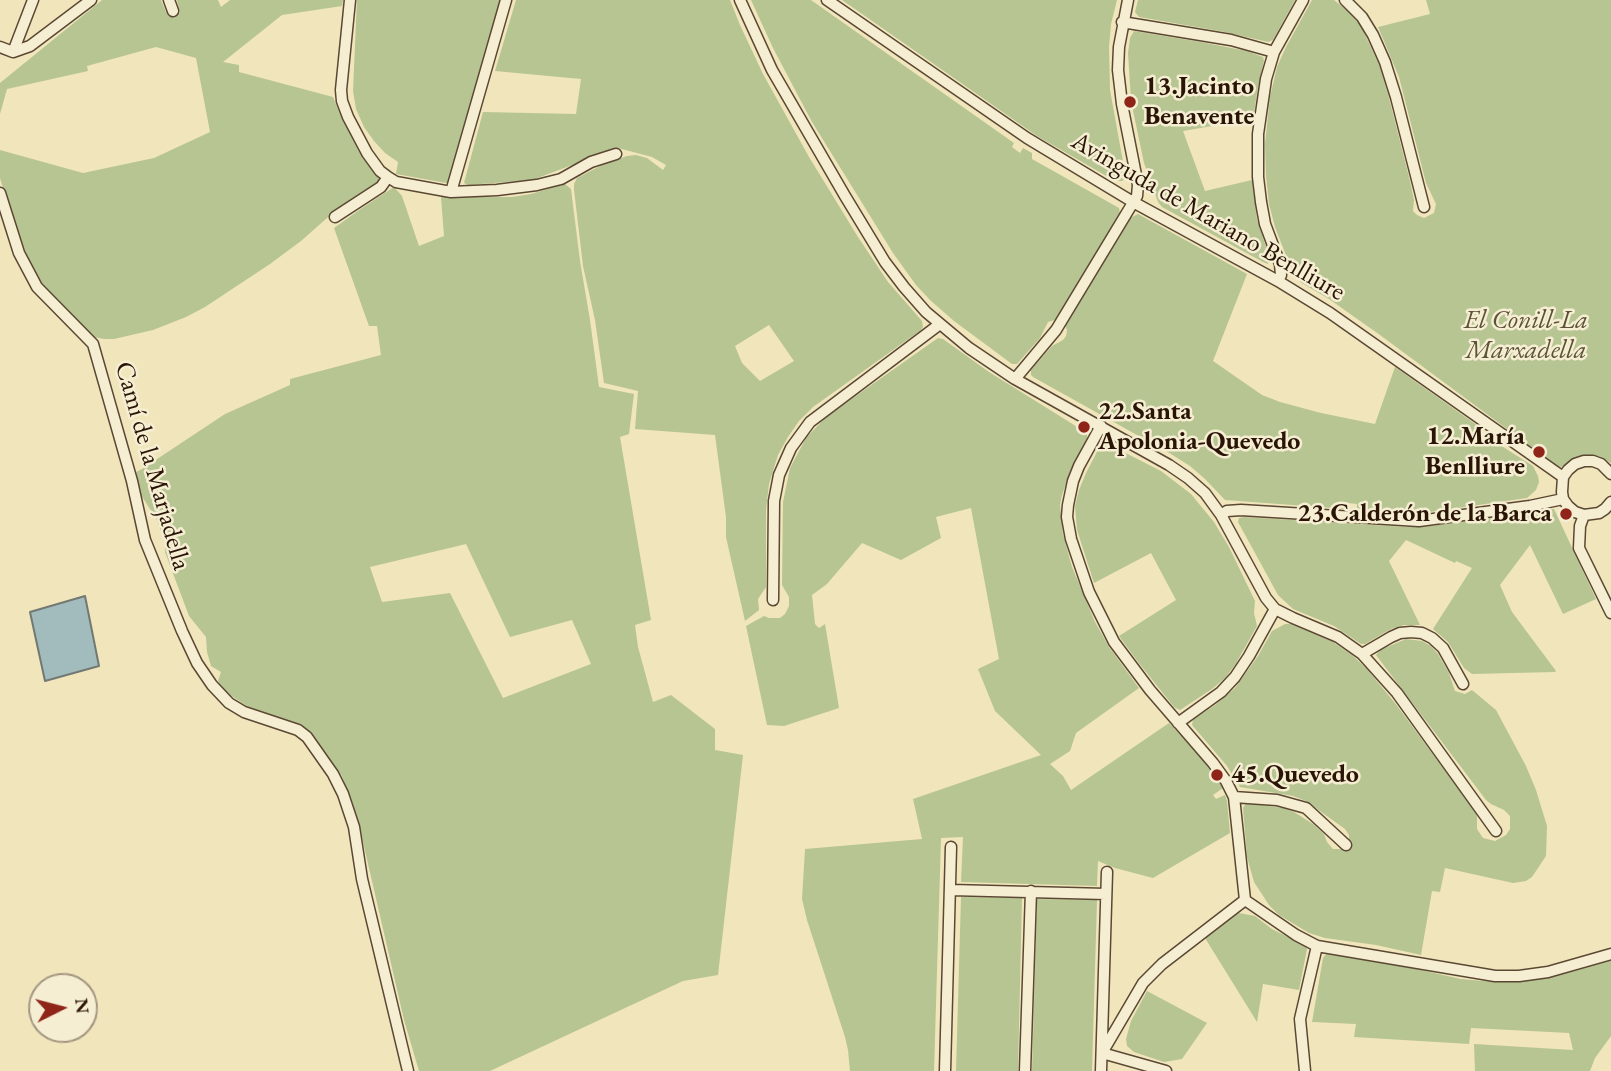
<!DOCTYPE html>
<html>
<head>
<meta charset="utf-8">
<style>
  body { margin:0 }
  #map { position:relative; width:1611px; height:1071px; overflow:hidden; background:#f1e5bc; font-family:"EB Garamond",serif }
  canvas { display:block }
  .north { position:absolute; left:28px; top:973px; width:70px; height:70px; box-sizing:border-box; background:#f6eed3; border:2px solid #a49781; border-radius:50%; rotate:84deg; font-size:19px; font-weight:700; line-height:28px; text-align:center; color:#291405 }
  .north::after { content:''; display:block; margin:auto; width:24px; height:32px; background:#8f2418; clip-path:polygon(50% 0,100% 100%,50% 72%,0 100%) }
</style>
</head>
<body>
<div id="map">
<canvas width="1611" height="1071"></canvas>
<div class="north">N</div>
</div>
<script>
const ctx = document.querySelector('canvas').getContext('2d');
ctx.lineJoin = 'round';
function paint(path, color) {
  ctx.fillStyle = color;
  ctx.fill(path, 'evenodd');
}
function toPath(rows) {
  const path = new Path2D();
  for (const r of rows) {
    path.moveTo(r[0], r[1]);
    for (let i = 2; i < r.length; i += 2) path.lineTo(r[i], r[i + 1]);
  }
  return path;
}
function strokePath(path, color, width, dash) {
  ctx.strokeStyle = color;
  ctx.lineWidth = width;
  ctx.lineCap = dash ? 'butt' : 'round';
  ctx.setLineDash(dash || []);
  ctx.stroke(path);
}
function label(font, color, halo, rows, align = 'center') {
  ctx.font = font + ' "EB Garamond",serif';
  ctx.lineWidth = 5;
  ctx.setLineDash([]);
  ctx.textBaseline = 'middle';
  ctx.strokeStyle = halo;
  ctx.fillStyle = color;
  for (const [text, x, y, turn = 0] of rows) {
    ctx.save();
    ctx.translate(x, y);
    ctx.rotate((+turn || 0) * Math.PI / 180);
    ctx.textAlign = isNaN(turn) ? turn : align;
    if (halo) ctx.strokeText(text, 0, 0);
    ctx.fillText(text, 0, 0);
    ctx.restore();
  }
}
paint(toPath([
  [102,0,161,0,166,12,180,13,177,0,218,0,221,7,230,0,343,0,342,6,282,15,223,62,239,65,239,72,333,97,343,121,359,152,380,180,327,218,301,241,270,264,205,307,186,317,153,330,114,339,104,339,94,337,57,302,36,275,14,226,0,178,0,150,83,173,154,158,210,132,196,58,156,47,87,66,88,71,7,89,0,114,0,83],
  [357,0,501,0,449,182,446,183,396,174,398,162,385,153,374,141,364,127,356,109,353,91],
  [516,0,730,0,740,25,763,74,809,157,858,237,888,282,922,321,923,327,921,330,813,407,799,421,788,437,778,455,769,484,766,510,766,587,758,599,759,610,745,621,726,537,726,517,715,435,635,429,638,391,604,383,595,320,583,266,574,190,574,184,577,178,602,165,627,156,636,155,647,158,663,170,666,165,652,157,618,148,532,180,468,185,464,183,483,112,576,114,581,79,495,71],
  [769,325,794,361,760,381,742,363,735,346],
  [751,0,811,0,1014,143,1012,147,1020,153,1023,148,1032,153,1032,159,1119,208,1120,213,1058,319,1048,322,1040,338,1017,364,1012,364,954,321,930,300,916,285,893,253,812,122,773,48],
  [842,0,1117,0,1111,24,1109,47,1110,90,1126,178,1122,181,1115,181,1037,136],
  [1138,0,1295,0,1273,40,1268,42,1225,32,1139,17,1135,12],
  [1312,0,1334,0,1339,4,1350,13,1361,26,1367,39,1380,67,1388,94,1410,181,1414,200,1413,211,1417,215,1424,218,1434,213,1436,204,1426,183,1399,77,1378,27,1430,14,1426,0,1611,0,1611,463,1599,456,1587,455,1578,457,1561,467,1557,466,1380,335,1329,299,1300,282,1292,271,1275,227,1269,204,1266,176,1265,144,1270,97,1277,67,1286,47],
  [1134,31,1201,42,1247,51,1263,57,1264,61,1258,87,1253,119,1183,131,1205,191,1252,180,1257,219,1270,259,1268,264,1263,262,1162,207,1158,202,1144,163,1131,101,1128,53,1130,38],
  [565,184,571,189,580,261,590,320,599,387,634,394,629,434,620,437,651,620,635,625,638,647,653,702,671,695,715,729,715,750,743,755,718,975,683,981,490,1071,419,1071,404,1020,360,829,342,776,308,730,247,706,224,691,218,681,221,672,211,666,207,652,206,637,189,616,165,552,166,544,157,520,141,495,136,472,142,469,225,414,290,385,290,379,381,355,377,326,369,326,334,228,362,208,394,187,402,196,419,246,444,236,441,197,512,197,531,194],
  [466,544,510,637,572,620,591,664,503,698,450,593,382,602,370,567],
  [1138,214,1247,274,1213,361,1262,395,1280,402,1321,413,1375,424,1395,367,1478,426,1475,433,1500,445,1533,466,1538,476,1539,482,1536,490,1527,498,1423,513,1357,510,1357,504,1348,503,1346,509,1225,500,1205,479,1190,466,1171,454,1033,377,1031,375,1031,370,1052,346,1063,340,1066,336,1067,331,1065,324,1130,218],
  [938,338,943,339,989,372,1087,433,1087,438,1070,472,1062,495,1060,505,1063,534,1072,567,1095,622,1109,647,1139,688,1076,733,1070,751,1050,764,1063,776,1071,790,1169,723,1198,753,1216,775,1223,788,1213,795,1216,799,1225,795,1227,801,1230,833,1153,878,1115,868,1098,861,1097,886,961,882,963,837,941,838,934,1071,850,1071,848,1050,845,1037,807,920,802,899,805,849,922,839,913,799,1041,755,995,711,978,669,999,659,971,508,936,517,941,538,901,560,862,543,827,584,812,595,815,624,819,628,825,624,839,708,784,726,767,725,746,626,764,616,769,618,780,618,785,614,789,606,789,597,782,585,783,502,790,468,806,438,826,417],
  [1106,443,1161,471,1191,494,1214,522,1229,547,1255,601,1254,613,1257,626,1235,665,1225,678,1212,689,1180,710,1174,707,1138,662,1119,636,1176,600,1151,553,1094,583,1077,530,1075,506,1079,490,1086,473,1099,448],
  [1554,509,1596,599,1563,614,1530,545,1500,585,1512,612,1556,671,1555,672,1472,674,1464,668,1448,642,1433,629,1472,568,1456,561,1455,563,1406,540,1389,561,1420,625,1404,625,1391,629,1365,644,1361,644,1334,626,1293,609,1278,595,1238,522,1239,518,1244,517,1406,527,1423,527],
  [1285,624,1290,624,1333,642,1352,655,1366,668,1395,703,1477,814,1477,829,1483,838,1495,841,1506,835,1510,829,1510,816,1504,810,1491,804,1486,800,1376,655,1380,650,1406,639,1422,641,1431,646,1438,654,1449,673,1455,691,1465,694,1472,690,1496,710,1526,766,1536,790,1547,826,1546,856,1532,877,1526,881,1513,883,1445,868,1440,892,1432,891,1421,955,1376,945,1325,938,1309,933,1279,915,1269,905,1254,882,1247,857,1243,808,1246,803,1283,808,1294,812,1313,824,1324,834,1327,842,1333,849,1342,849,1349,840,1349,835,1345,829,1306,801,1293,796,1240,787,1227,766,1192,725,1193,720,1215,705,1235,688,1258,656,1272,631],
  [961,897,1022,898,1018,1071,956,1071],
  [1037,899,1097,900,1092,1071,1032,1071],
  [1239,913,1255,916,1272,929,1306,946,1307,949,1299,990,1263,984,1257,1022,1205,938,1234,915],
  [1329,953,1367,958,1461,979,1483,981,1507,980,1611,956,1611,1036,1595,1058,1590,1071,1475,1071,1474,1044,1573,1050,1569,1033,1471,1028,1469,1044,1354,1037,1356,1024,1312,1022,1323,958,1326,954],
  [1147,991,1207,1023,1182,1059,1164,1062,1134,1052,1127,1046,1126,1039,1131,1021]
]), '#b7c593');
const water = toPath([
  [85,596,99,666,45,681,30,612,85,596]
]);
paint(water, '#a2bcbd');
strokePath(water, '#727973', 2);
const street = toPath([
  [169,0,173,11],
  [350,0,341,90,342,101,348,117,367,153,380,171,388,177,396,182,451,192,497,190,537,185,561,179,591,162,616,154],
  [740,0,772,70,845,196,885,262,904,287,926,312,969,348,1015,379,1169,465,1188,478,1205,493,1221,515,1266,598,1275,609,1293,618,1338,637,1362,654,1397,693,1496,831],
  [827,0,1027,138,1133,202,1278,281,1330,313,1563,477],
  [1345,0,1362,17,1373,35,1385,62,1396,97,1424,207],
  [1122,22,1231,40,1274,52],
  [0,47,13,52,30,46,91,0],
  [13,52,33,0],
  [451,192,506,0],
  [0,193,19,253,37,287,93,344,132,481,145,540,182,631,197,663,212,685,229,703,244,712,298,730,307,737,333,774,343,794,354,827,362,879,408,1071],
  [335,217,381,187,388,177],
  [1278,281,1281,275,1280,264,1265,224,1261,202,1258,177,1258,134,1266,79,1274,52,1303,0],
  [1015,379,1056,330,1137,196,1138,185,1122,104,1118,70,1119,47,1128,0],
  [1101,426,1079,466,1073,481,1068,505,1067,517,1071,539,1089,592,1114,642,1150,690,1213,763,1226,781,1234,797,1245,900,1162,964,1143,983,1102,1053,1166,1071],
  [1611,474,1601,464,1593,461,1584,461,1575,464,1568,470,1563,477,1562,492,1563,499,1568,506,1575,512,1584,515,1599,513,1605,509,1611,502],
  [1221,515,1227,511,1241,510,1419,521,1530,506,1563,499],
  [1584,515,1580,526,1579,548,1611,613],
  [773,600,774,501,779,475,791,448,810,422,940,324],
  [1362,654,1391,637,1400,633,1411,632,1422,633,1432,638,1443,648,1463,684],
  [1178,723,1221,692,1235,677,1249,656,1275,609],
  [1234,797,1277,800,1306,808,1346,845],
  [951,890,1106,894],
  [1245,900,1296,935,1317,946,1495,976,1519,976,1548,972,1611,954],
  [945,1071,951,847],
  [1025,1071,1031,891],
  [1101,1071,1107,872],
  [1305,1071,1300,1019,1317,946]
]);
strokePath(street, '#5b4833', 13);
strokePath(street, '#f6eed3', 10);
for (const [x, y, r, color] of [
  [1130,102,7,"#8f2418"],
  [1084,427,7,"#8f2418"],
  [1539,452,7,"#8f2418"],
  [1566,514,7,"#8f2418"],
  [1217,775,7,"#8f2418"]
]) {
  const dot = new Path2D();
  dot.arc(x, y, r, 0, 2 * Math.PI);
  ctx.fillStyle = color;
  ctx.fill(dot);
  strokePath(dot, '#f6eed3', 2.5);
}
label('bold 26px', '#291405', '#f6eed3', [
  ["13.Jacinto",1144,87],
  ["Benavente",1144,117],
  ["22.Santa",1098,412],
  ["Apolonia-Quevedo",1098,442],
  ["12.María",1525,437,"right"],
  ["Benlliure",1525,467,"right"],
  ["23.Calderón de la Barca",1552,514,"right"],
  ["45.Quevedo",1231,775]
], 'left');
label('26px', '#291405', '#f6eed3', [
  ["Avinguda de Mariano Benlliure",1208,217,30],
  ["Camí de la Marjadella",152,466,74]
]);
label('italic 26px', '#5b5237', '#f6eed3', [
  ["El Conill-La",1526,321],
  ["Marxadella",1526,351]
]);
</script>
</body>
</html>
